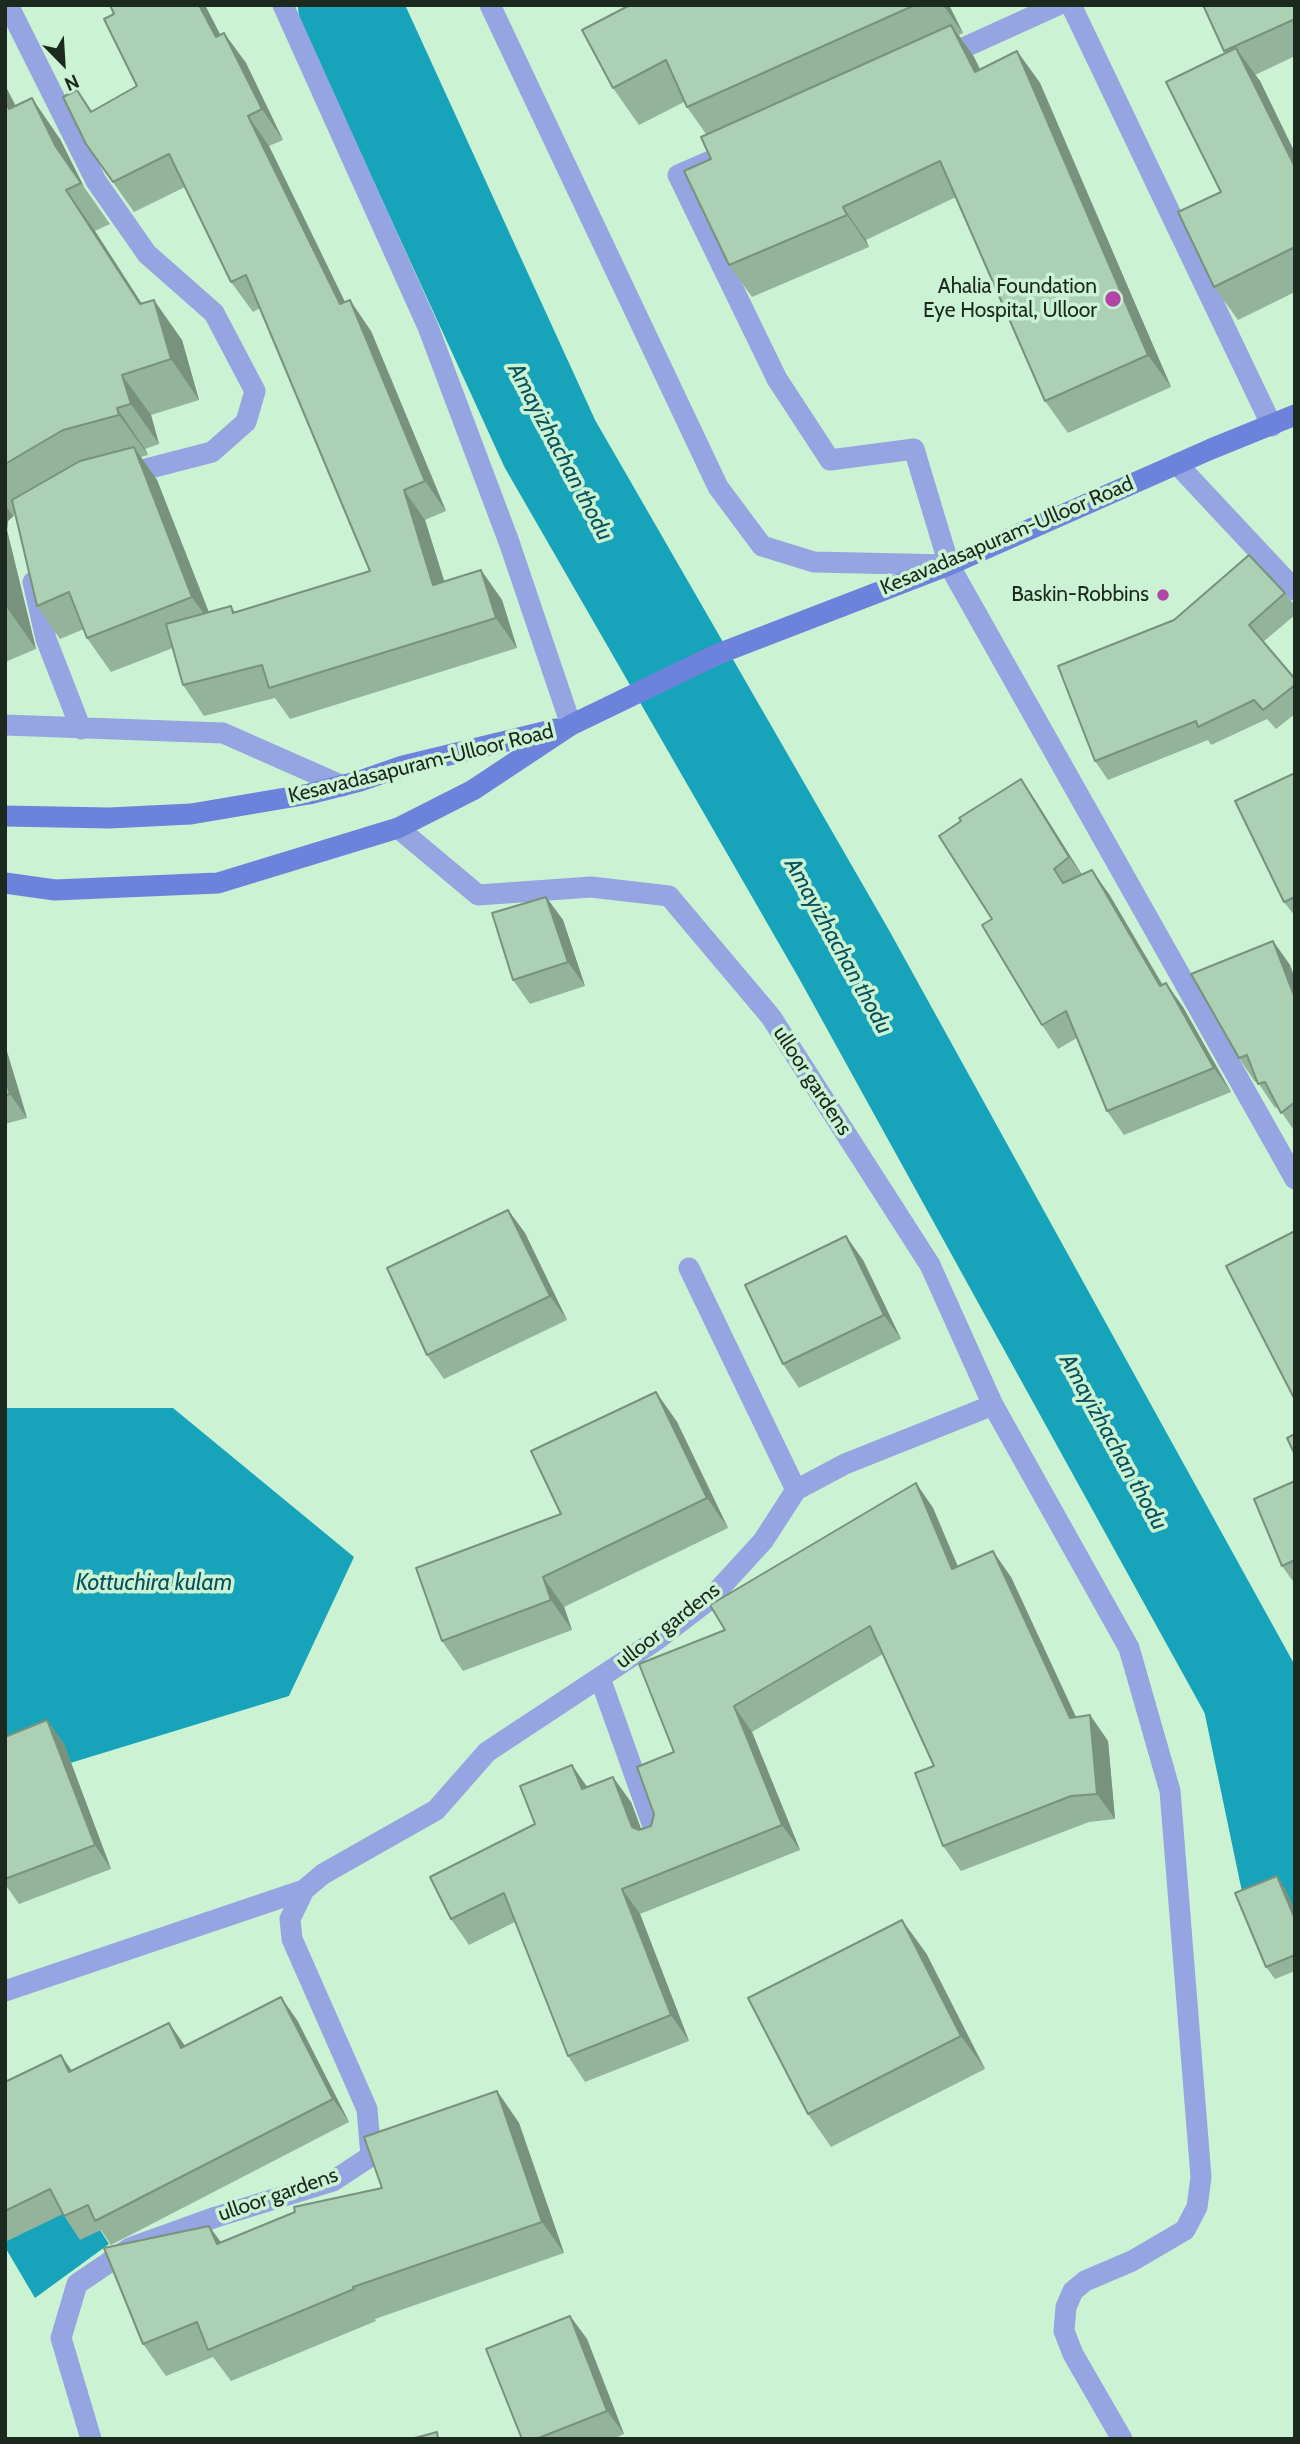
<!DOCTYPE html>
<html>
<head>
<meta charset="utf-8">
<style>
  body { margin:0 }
  #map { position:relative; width:1300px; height:2444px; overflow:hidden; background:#ccf2d4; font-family:Cabin,sans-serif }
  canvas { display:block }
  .frame { position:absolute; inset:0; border:7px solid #1b291e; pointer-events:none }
  .north { position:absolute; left:28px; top:28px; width:70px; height:70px; -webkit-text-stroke:5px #ccf2d4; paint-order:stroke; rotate:156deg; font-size:19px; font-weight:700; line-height:28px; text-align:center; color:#1b291e }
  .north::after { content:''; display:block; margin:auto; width:24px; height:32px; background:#1b291e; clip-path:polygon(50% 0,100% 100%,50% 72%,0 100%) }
</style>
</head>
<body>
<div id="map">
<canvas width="1300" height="2444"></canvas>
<div class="frame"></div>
<div class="north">N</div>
</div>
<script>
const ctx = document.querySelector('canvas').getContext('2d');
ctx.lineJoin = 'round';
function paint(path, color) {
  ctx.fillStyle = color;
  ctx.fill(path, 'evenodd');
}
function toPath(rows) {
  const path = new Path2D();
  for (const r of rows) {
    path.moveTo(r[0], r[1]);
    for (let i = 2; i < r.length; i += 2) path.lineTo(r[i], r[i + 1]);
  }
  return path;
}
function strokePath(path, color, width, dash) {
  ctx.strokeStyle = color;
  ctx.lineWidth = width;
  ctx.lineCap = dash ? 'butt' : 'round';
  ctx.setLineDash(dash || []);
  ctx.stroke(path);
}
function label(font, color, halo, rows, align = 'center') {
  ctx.font = font + ' Cabin,sans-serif';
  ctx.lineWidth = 7;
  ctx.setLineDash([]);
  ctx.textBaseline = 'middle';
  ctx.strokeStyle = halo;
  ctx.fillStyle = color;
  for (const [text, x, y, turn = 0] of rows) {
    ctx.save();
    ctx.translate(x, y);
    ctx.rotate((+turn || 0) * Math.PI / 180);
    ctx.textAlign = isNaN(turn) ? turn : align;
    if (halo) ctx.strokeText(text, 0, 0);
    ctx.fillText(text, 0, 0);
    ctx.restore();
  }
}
paint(toPath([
  [5,1408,173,1408,354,1557,289,1696,5,1783],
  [45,2143,109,2244,35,2298,5,2247,5,2164]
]), '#17a4ba');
strokePath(toPath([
  [349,5,550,444,845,956,1253,1695,1295,1896]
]), '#17a4ba', 102);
strokePath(toPath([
  [8,5,96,181,147,254,214,313,255,391,246,422,212,452,123,475],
  [283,5,428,327,509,542,571,725],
  [490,5,718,487,762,546,814,562,949,565],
  [1071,5,1272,426],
  [941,58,1058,5],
  [710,161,678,175,777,379,830,460,914,449,949,565,1295,1179],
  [1177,464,1295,590],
  [33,582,46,639,81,729],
  [5,725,223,733,343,786],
  [689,1268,796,1490],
  [993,1405,1129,1648,1170,1791,1201,2177,1197,2207,1185,2230,1132,2261,1085,2281,1073,2291,1066,2307,1064,2331,1073,2354,1122,2439],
  [600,1678,659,1843],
  [5,1991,304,1890],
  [91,2439,61,2338,77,2284,130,2248,216,2217,333,2181,371,2156,367,2109,292,1939,290,1919,304,1890,323,1874,436,1810,487,1752,658,1639,709,1600,763,1541,796,1490,845,1464,993,1405,930,1265,771,1017,669,896,591,887,478,895,398,828]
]), '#94a5e1', 21);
strokePath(toPath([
  [5,816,109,818,191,814,309,794,360,781,403,766,556,729],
  [5,883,55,890,218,883,398,828,473,790,571,725,718,654,949,565,1211,449,1295,415]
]), '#6d82db', 21);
paint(toPath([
  [110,5,205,5,220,35,224,33,246,63,283,140,269,146,345,302,371,331,446,511,425,520,444,582,481,570,502,600,517,648,290,719,275,698,204,716,183,685,173,648,111,672,87,638,84,629,60,639,37,606,15,515,8,521,7,530,36,649,5,662,5,85,16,106,60,139,84,187,110,224,95,231,142,304,182,340,199,400,151,415,159,444,145,449,148,455,141,457,157,480,209,612,231,606,235,612,370,571,260,308,253,312,231,282,185,187,134,212,86,144,77,90,92,111,137,86,114,14],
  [630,5,949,5,963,33,959,35,974,57,980,69,1017,51,1040,83,1171,387,1068,433,1045,401,956,197,866,240,869,247,752,297,729,265,706,134,687,107,684,102,639,125,613,88],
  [1295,5,1295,56,1255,75,1260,81,1295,153,1295,292,1238,320,1214,287,1221,192,1226,53,1224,51],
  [1285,593,1295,606,1295,615,1263,642,1295,679,1295,714,1276,729,1267,719,1211,745,1208,740,1108,780,1095,761],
  [1295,773,1295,916,1284,902],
  [1021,779,1037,803,1082,875,1109,894,1163,985,1166,983,1183,1007,1231,1092,1124,1135,1107,1111,1077,1038,1058,1049,1042,1025],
  [546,897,563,920,585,986,530,1004,513,980],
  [1273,941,1290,965,1295,979,1295,1132,1278,1107,1275,1108,1257,1081,1255,1082,1239,1058],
  [5,1045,27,1118,5,1124],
  [508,1210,525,1233,567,1320,444,1379,427,1355],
  [863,1260,901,1339,799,1388,783,1364],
  [656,1392,677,1422,728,1528,564,1607,572,1630,463,1671,442,1641,561,1514],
  [1295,1481,1295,1584,1282,1566],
  [916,1483,933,1508,958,1567,1011,1577,1076,1717,1090,1715,1108,1741,1115,1819,1089,1822,961,1871,943,1846,934,1766,883,1654,752,1732,800,1850,640,1914,689,2041,585,2082,568,2056,515,1922,469,1945,451,1919,535,1824,588,1787,631,1802,641,1830,651,1826,674,1752,725,1630],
  [47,1720,64,1744,111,1869,19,1904,5,1884,5,1737],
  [1285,1888,1295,1911,1295,1971,1275,1979,1266,1967],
  [926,1953,985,2069,831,2147,808,2114],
  [297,2020,349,2122,111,2245,101,2230,80,2240,63,2214,5,2242,5,2082,72,2071,169,2023,185,2046],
  [497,2091,519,2123,564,2253,375,2319,376,2321,231,2381,213,2357,166,2376,143,2344,209,2226,221,2242,382,2188],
  [570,2316,587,2339,624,2434,613,2439,522,2439]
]), '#93b39a');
paint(toPath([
  [199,5,205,5,237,67,216,37],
  [943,5,949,5,963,33],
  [951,25,974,57,997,104,975,72],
  [224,33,246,63,283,140,262,109],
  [1236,48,1260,81,1295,153,1295,167],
  [1017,51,1040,83,1171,387,1148,355],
  [5,85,37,150,9,109,5,102],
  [32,98,60,139,84,187,110,224,56,147],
  [248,116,269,146,361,335,340,304],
  [66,190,95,231,165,340,154,300,182,340,199,400,171,359,140,304],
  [843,207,866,240,869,247,847,215],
  [350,300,371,331,446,511,425,481],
  [122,375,151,415,159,444,131,404],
  [117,408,145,449,148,455,119,415],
  [134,447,157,480,216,631,192,597],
  [404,490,425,520,455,615,433,585],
  [5,504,13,516,8,521,7,530,36,649,8,609,5,599],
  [481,570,502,600,517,648,496,618],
  [1021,779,1037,803,1086,881,1069,857],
  [1092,870,1109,894,1177,1010,1160,986],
  [546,897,563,920,585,986,568,962],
  [1273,941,1290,965,1295,979,1295,998],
  [1166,983,1183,1007,1231,1092,1214,1068],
  [5,1045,27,1118,10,1094,5,1078],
  [508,1210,525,1233,567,1320,550,1296],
  [846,1236,863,1260,901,1339,884,1315],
  [656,1392,677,1422,728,1528,707,1498],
  [916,1483,933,1508,970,1595,952,1569],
  [993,1551,1011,1577,1088,1743,1070,1718],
  [543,1577,564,1607,572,1630,551,1600],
  [734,1706,752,1732,800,1850,782,1825],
  [1090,1715,1108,1741,1115,1819,1097,1794],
  [47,1720,64,1744,111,1869,95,1845],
  [572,1765,590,1791,582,1789],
  [613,1777,631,1802,650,1852,632,1827],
  [1277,1876,1285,1888,1295,1911,1295,1919],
  [622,1889,640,1914,689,2041,671,2015],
  [902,1920,926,1953,985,2069,961,2036],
  [281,1997,297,2020,349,2122,333,2099],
  [169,2023,185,2046,181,2048],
  [61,2055,77,2078,69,2072],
  [497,2091,519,2123,564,2253,542,2222],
  [209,2226,231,2257,217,2244],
  [570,2316,587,2339,624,2434,607,2411]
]), '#78927d');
const building = toPath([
  [110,5,199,5,216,37,224,33,262,109,248,116,340,304,350,300,425,481,404,490,433,585,481,570,496,618,269,688,262,665,183,685,166,624,231,606,233,613,370,571,246,275,231,282,169,154,113,182,86,144,63,97,77,90,91,112,137,86,104,19,114,14,110,5],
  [630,5,915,5,687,107,666,60,613,88,582,30,630,5],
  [1203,5,1295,5,1295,19,1224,51,1203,5],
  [951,25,975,72,1017,51,1148,355,1045,401,940,161,843,207,847,215,729,265,684,171,711,159,701,137,951,25],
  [1236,48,1295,167,1295,247,1214,287,1178,212,1221,192,1166,82,1236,48],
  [32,98,56,147,81,183,66,190,140,304,154,300,171,359,122,375,131,404,117,408,119,415,63,430,5,464,5,102,9,109,32,98],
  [134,447,192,597,87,638,69,592,37,606,12,500,80,461,134,447],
  [1249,555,1285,593,1249,625,1295,679,1295,685,1263,710,1254,700,1198,727,1196,721,1095,761,1058,666,1174,620,1249,555],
  [1295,773,1295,897,1284,902,1235,801,1295,773],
  [1021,779,1069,857,1054,869,1063,883,1092,870,1160,986,1166,983,1214,1068,1107,1111,1066,1011,1042,1025,982,925,992,919,939,836,961,821,959,818,1021,779],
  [546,897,568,962,513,980,492,913,546,897],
  [1273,941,1295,998,1295,1102,1281,1113,1265,1082,1258,1084,1247,1055,1239,1058,1191,974,1273,941],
  [5,1078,10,1094,5,1095,5,1078],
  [508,1210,550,1296,427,1355,387,1268,508,1210],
  [1295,1231,1295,1400,1226,1266,1295,1231],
  [846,1236,884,1315,783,1364,745,1285,846,1236],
  [656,1392,707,1498,543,1577,551,1600,442,1641,416,1568,561,1514,531,1451,656,1392],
  [1295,1434,1295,1455,1287,1438,1295,1434],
  [1295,1481,1295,1560,1282,1566,1254,1499,1295,1481],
  [916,1483,952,1569,993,1551,1070,1718,1090,1715,1097,1794,1071,1796,943,1846,915,1773,934,1766,870,1626,734,1706,782,1825,622,1889,671,2015,568,2056,504,1893,451,1919,430,1877,535,1824,520,1786,572,1765,582,1789,613,1777,632,1827,639,1830,651,1826,654,1814,637,1767,674,1752,639,1664,725,1630,710,1605,916,1483],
  [47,1720,95,1845,5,1879,5,1737,47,1720],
  [1277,1876,1295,1919,1295,1955,1266,1967,1235,1893,1277,1876],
  [902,1920,961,2036,808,2114,748,1998,902,1920],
  [281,1997,333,2099,95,2221,88,2205,64,2216,50,2189,5,2211,5,2082,61,2055,69,2072,169,2023,181,2048,281,1997],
  [497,2091,542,2222,353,2287,354,2289,208,2350,197,2322,143,2344,104,2248,209,2226,217,2244,295,2212,294,2207,382,2188,364,2137,497,2091],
  [570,2316,607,2411,536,2439,522,2439,486,2349,570,2316],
  [437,2432,438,2439,411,2439,437,2432]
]);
paint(building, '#abd0b3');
strokePath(building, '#78927d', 2);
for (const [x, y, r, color] of [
  [1113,299,9,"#b246a7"],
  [1163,595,7,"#b246a7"]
]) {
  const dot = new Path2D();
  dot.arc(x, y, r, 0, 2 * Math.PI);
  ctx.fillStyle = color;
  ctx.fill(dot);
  strokePath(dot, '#ccf2d4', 2.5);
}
label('21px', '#1b291e', '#ccf2d4', [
  ["Ahalia Foundation",1097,287],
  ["Eye Hospital, Ulloor",1097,311],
  ["Baskin-Robbins",1149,595]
], 'right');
label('21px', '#1b291e', '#ccf2d4', [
  ["Kesavadasapuram-Ulloor Road",1007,536,-23],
  ["Kesavadasapuram-Ulloor Road",421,764,-14],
  ["ulloor gardens",812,1081,57],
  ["ulloor gardens",668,1626,-38],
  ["ulloor gardens",278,2195,-19]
]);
label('italic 23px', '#07525d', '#ccf2d4', [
  ["Amayizhachan thodu",560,452,62],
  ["Amayizhachan thodu",838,946,61],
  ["Amayizhachan thodu",1113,1442,61],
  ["Kottuchira kulam",154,1583]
]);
</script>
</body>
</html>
